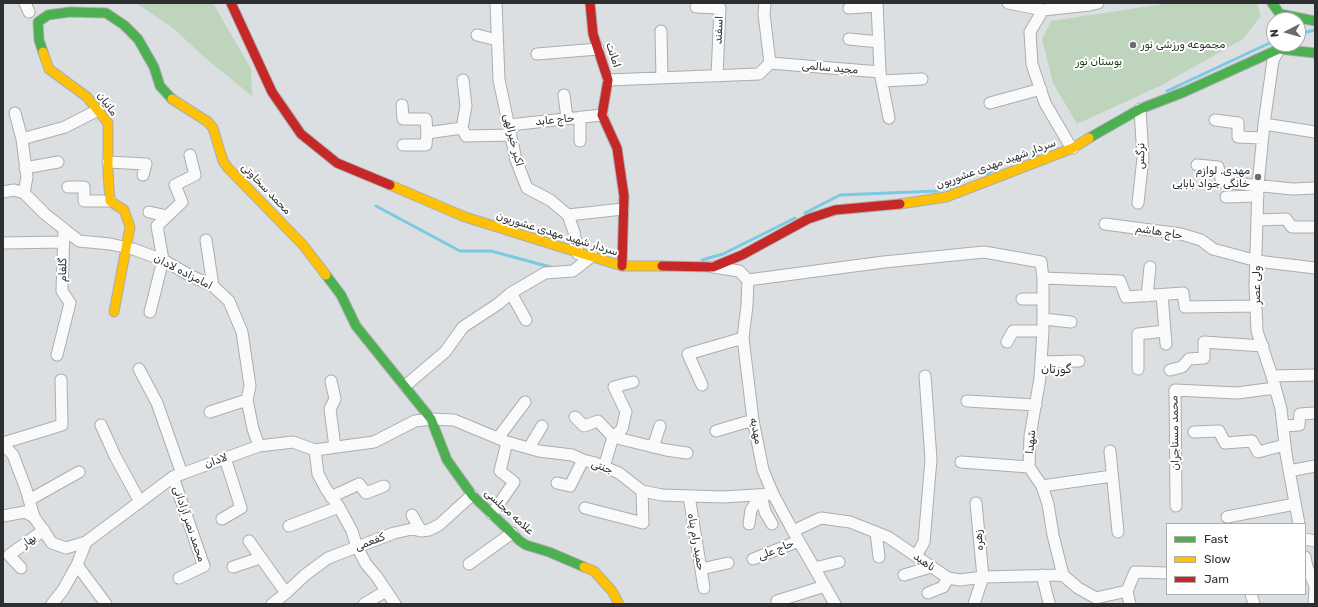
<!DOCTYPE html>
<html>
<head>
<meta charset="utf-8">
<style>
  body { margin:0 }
  #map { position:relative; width:1318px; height:607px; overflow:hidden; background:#dcdfe1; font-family:Rubik,sans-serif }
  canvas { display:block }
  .frame { position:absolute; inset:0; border:4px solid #2d2e2f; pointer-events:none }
  .legend { position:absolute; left:1166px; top:523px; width:140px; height:72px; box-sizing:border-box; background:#fff; border:1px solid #ababac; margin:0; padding:5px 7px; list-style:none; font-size:12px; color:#2d2e2f }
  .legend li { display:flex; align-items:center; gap:8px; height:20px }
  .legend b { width:20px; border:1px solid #ababac }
  .north { position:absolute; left:1266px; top:12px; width:40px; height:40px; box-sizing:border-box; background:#fff; border:1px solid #ababac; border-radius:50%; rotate:264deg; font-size:11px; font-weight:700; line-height:16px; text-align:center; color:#2d2e2f }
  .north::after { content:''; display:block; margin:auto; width:14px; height:18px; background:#6a6c6d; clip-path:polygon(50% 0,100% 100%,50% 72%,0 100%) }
</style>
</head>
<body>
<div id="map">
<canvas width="1318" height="607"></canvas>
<div class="frame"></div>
<ul class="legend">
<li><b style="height:5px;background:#4caf50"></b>Fast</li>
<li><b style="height:5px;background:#ffc107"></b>Slow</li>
<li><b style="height:5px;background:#c62828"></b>Jam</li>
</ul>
<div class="north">N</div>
</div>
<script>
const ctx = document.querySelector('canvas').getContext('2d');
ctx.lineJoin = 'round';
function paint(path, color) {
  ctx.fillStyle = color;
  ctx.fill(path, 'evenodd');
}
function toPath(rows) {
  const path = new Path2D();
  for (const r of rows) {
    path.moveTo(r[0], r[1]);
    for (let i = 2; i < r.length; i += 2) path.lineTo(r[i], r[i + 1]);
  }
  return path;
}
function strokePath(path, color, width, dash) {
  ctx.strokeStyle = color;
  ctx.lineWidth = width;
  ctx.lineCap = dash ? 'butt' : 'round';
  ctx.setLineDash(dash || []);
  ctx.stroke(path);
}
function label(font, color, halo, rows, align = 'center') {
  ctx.font = font + ' Rubik,"Noto Naskh Arabic",sans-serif';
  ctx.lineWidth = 4;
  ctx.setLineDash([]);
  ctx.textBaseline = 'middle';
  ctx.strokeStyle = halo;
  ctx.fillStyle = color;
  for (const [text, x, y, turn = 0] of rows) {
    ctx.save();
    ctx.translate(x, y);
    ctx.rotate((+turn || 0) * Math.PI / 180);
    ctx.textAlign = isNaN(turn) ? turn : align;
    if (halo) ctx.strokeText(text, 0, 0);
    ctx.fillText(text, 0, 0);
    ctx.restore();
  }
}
paint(toPath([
  [136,3,213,3,251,69,252,96,204,57,173,28],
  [1170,3,1257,3,1261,16,1243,39,1162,85,1077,124,1053,83,1042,39,1051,21]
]), '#bfd4bc');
strokePath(toPath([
  [1298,34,1315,30],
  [1167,91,1274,41],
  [987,174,1008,159,1037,155],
  [376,206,460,251,491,251,554,268],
  [805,213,840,195,937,191,958,185],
  [702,260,723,254,795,218]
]), '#7bc9e2', 3);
const street = toPath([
  [25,3,29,12],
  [496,3,499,80,516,160,527,188,550,200,568,215,574,232,578,254],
  [765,3,764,14,770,63,880,72,877,3],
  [1008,3,1043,10,1090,5,1098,3],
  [696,7,720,8,717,76],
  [849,8,877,6],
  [1043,10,1030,32,1032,64,1045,103,1069,144,1073,148],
  [661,31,662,78],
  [477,35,497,40],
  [849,39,879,42],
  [1280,48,1273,60,1264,124,1258,185,1255,287,1257,331,1272,376,1281,409,1286,454,1299,524],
  [537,54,598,49],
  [880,72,889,118],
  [608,80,759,74,770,63],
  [882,81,922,79],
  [564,95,567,118],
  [990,103,1041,89],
  [402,105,403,119,426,119,427,133,426,145,403,145],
  [15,113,22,139,27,177,24,193],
  [1215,120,1238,123,1238,137,1262,138],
  [1264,124,1315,132],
  [509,125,602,115],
  [462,128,466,106,463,80],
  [427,133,462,128,466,136,511,135],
  [22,139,65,127,98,110],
  [580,141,580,117],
  [108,162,146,164,143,175],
  [1197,165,1218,167,1222,182,1293,189,1315,188],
  [25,168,58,162],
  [68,187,84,187,84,201,110,201],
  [3,192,14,190,24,193,45,214,79,241,110,244,133,249,163,260,191,276,213,286,229,301,242,332,250,386,247,400,253,429,259,446],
  [1226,197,1258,196],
  [1138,203,1143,158,1140,109],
  [149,212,167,216],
  [568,215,623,209],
  [1258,220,1286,219,1292,227,1315,227],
  [1105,224,1181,234,1201,240,1213,249,1257,261,1315,268],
  [206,240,213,286],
  [3,243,63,242],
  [713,267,739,271,748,280,747,305,743,338,753,420,763,470,773,494,793,531,835,604],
  [1043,278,1120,281,1126,297,1183,293,1185,307,1256,306],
  [748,280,884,262,984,252,1041,262,1043,278,1043,331,1041,362,1040,378,1030,436,1029,467,1042,486,1048,504,1053,535,1063,575,1078,588,1096,598,1127,591],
  [511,293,526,320],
  [1162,295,1166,344],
  [1147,296,1150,267],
  [1022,299,1043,299],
  [150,312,163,260,157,226,182,202,175,185,195,175,190,155],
  [1043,319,1071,322],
  [1007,342,1013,331,1043,331],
  [57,355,70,303,62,291,64,230],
  [1041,362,1079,361],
  [139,369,157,403,182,474],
  [1138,369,1138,334,1165,331],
  [1170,370,1182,367,1189,359,1204,358,1204,342,1263,346],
  [1272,376,1315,375],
  [331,381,335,399,330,409,335,447],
  [702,385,688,354,743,338],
  [405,386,445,352,463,327,498,304,511,293,545,273,573,271,592,256],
  [967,401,1036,405],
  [210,412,247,400],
  [575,417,584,426,598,421,613,437,666,450,687,453],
  [101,425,115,456,140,502],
  [1283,426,1299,425,1300,414,1315,413],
  [716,431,753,420],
  [1194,432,1219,431,1225,443,1252,441,1258,452,1285,445],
  [498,438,525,402],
  [3,443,62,425,61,380],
  [3,444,13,455,26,489,34,517],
  [653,447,660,426],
  [529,448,542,426],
  [315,450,318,474,326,489,339,507,352,531,357,547,366,564,377,577,395,604],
  [1110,451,1118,532],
  [961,462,1029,467],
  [604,467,613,437,622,429,626,412,614,387,633,382],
  [1289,471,1315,466],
  [173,477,204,566,179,578],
  [557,483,570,486,583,460],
  [1042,486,1112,476],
  [761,495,765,512,772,524],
  [689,496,704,588],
  [331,497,359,484,366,493,384,486],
  [29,500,79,472],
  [1176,506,1175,390,1237,393,1275,388],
  [585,508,643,523,642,491],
  [492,514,514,482,500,471,507,442],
  [412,515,421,531],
  [3,516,25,512,34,517,52,543,66,548,86,542],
  [1227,517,1295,504],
  [222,519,241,508,225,458],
  [749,524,751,510,761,495],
  [289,526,339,507],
  [793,531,821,518,850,522,888,537,948,578,960,580,983,577,1063,575],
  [876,532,879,557],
  [1305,539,1315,541],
  [249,541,286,593],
  [916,556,924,542,931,459,925,376],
  [1305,557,1307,567,1315,586,1314,604],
  [753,559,799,541],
  [469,564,512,533],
  [77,565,106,604],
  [233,567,260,558],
  [21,568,9,555,44,530],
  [815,568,839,562],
  [701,569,728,563],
  [904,575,931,567],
  [1042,575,1049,603],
  [928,593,943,587,948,578],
  [1251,594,1254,604],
  [52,604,63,590,77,565,86,542,173,477,259,446,293,442,315,450,374,442,415,421,431,419,454,420,507,442,539,451,572,455,583,460,595,463,619,473,642,491,662,495,723,497,773,494],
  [272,604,286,593,305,575,328,558,394,533,412,529,421,531,429,530,439,525,472,495],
  [364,604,386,591],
  [777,604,777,601,825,586],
  [974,604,983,577,976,503],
  [1130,604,1127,591,1135,572,1167,573]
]);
const fast = toPath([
  [1272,3,1280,14,1315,21],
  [43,52,39,40,38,22,48,15,70,12,106,13,124,25,138,39,154,67,160,86,172,99],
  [1089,138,1140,109,1184,92,1279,49,1315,53],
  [326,275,341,295,356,326,431,419,447,460,472,495,520,541,526,545,549,552,584,567]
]);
const slow = toPath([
  [43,52,49,69,87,97,108,123,108,173,110,201,124,210,130,227,114,312],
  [172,99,208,122,213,128,223,161,228,168,303,245,326,275],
  [390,185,465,217,622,266,662,266],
  [900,204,946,197,1073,148,1089,138],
  [584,567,594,571,612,591,619,604]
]);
const jam = toPath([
  [231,3,272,92,301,134,337,163,390,185],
  [590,3,593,34,608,80,602,115,617,148,624,196,622,266],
  [662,266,713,267,742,255,808,219,835,210,900,204]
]);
strokePath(street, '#abadae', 13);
strokePath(fast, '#abadae', 11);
strokePath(slow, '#abadae', 11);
strokePath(jam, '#abadae', 11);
strokePath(street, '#fafafa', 11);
strokePath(fast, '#4caf50', 9);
strokePath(slow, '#ffc107', 9);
strokePath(jam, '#c62828', 9);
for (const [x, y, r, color] of [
  [1133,45,4,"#6a6c6d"],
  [1258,177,4,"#6a6c6d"]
]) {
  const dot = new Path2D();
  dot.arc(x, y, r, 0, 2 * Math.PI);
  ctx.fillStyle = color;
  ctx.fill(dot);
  strokePath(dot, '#fff', 1.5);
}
label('11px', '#2d2e2f', '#fff', [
  ["اسفند",719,30,-87],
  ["امانت",613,55,72],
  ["مجید سالمی",830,68,5],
  ["مانیان",107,104,54],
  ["حاج عابد",555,120,-6],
  ["اکبر خیرالهی",513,140,76],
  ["نرگس",1141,156,-89],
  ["سردار شهید مهدی عشوریون",996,164,-20],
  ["محمد سخاوتی",266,189,46],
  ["حاج هاشم",1159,232,9],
  ["سردار شهید مهدی عشوریون",557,234,17],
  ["گلفام",63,270,-89],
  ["امامزاده لادان",183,272,27],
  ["ولی عصر",1257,285,-90],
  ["مهدیه",756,431,79],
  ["محمد مستاجران",1175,433,-91],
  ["شهدا",1031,442,-85],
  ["لادان",216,461,-20],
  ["جنتی",602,467,20],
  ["علامه مجلسی",509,512,42],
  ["محمد نصر آزادانی",189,524,71],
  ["زهره",979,540,-95],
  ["بهار",29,541,-35],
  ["کفعمی",370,542,-21],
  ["حمید رام پناه",696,542,80],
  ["حاج علی",776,550,-22],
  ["ناهید",924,562,35]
]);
label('11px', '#2d2e2f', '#fff', [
  ["مجموعه ورزشی نور",1141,45],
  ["مهدی. لوازم",1250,171,"right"],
  ["خانگی جواد بابایی",1250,184,"right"]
], 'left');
label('11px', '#133808', '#fff', [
  ["بوستان نور",1099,62]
]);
label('12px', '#2d2e2f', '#fff', [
  ["گورتان",1056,370]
]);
</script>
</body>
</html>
